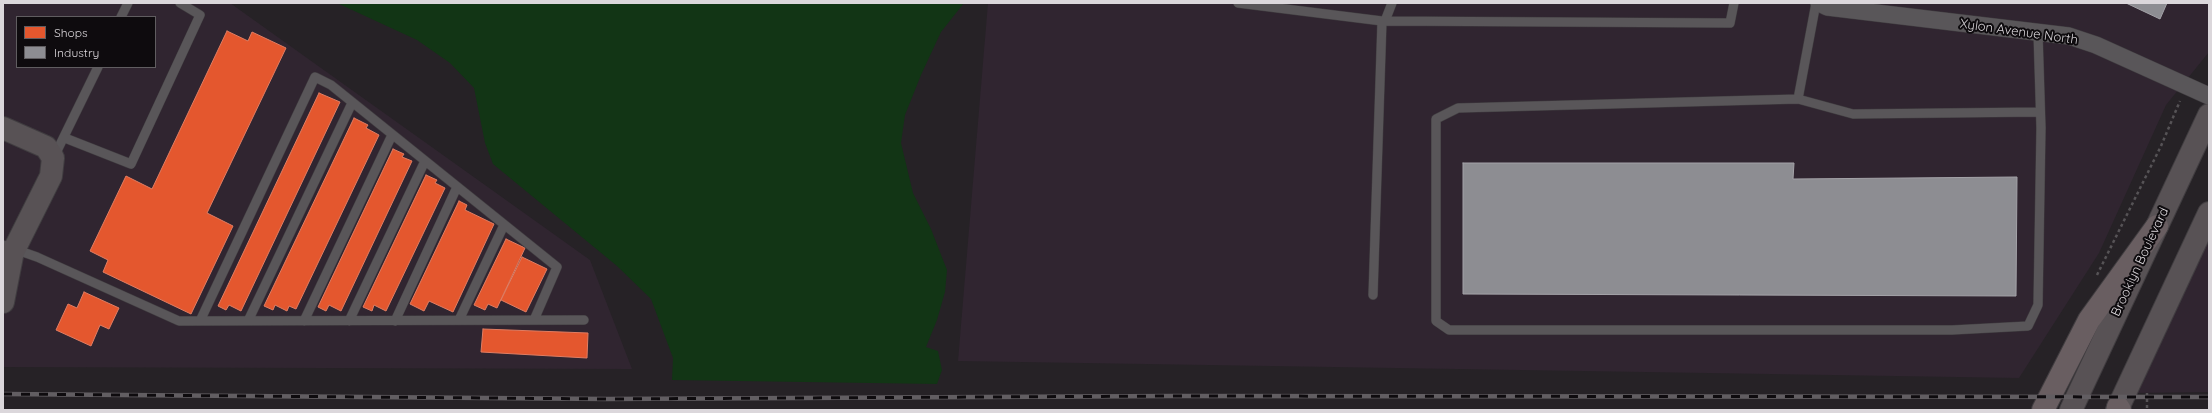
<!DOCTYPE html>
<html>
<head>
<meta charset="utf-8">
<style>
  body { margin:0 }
  #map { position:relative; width:2212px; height:413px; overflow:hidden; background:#262226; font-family:Quicksand,sans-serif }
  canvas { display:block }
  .frame { position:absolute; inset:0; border:4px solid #dbd7db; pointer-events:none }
  .legend { position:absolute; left:16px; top:16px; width:140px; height:52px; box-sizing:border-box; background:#0e0b0e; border:1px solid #605d60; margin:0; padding:5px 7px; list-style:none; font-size:12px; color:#dbd7db }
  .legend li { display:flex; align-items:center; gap:8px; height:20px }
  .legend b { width:20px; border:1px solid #605d60 }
</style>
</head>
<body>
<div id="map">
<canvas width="2212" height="413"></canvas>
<div class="frame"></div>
<ul class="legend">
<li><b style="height:11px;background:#e4572e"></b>Shops</li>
<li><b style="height:11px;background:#8d8d92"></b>Industry</li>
</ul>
</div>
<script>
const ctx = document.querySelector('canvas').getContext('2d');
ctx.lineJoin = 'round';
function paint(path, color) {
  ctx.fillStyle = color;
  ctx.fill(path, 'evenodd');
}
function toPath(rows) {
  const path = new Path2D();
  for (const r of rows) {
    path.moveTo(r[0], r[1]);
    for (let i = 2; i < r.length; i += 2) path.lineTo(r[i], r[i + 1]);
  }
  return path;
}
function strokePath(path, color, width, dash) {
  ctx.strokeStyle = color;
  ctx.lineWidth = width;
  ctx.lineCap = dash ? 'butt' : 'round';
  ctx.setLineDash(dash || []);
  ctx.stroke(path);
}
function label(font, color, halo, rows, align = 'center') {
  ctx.font = font + ' Quicksand,sans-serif';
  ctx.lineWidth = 4;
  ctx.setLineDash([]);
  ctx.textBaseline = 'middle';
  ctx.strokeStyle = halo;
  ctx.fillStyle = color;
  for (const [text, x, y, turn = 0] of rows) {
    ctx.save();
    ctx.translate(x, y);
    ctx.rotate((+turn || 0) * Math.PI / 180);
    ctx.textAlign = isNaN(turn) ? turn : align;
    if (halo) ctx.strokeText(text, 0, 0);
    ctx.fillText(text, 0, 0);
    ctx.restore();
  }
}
paint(toPath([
  [3,3,230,3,590,260,632,369,3,367],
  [17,17,155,17,155,67,17,67],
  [988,3,2209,3,2209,52,2166,105,2099,253,2019,378,958,361],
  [2209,233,2209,392,2133,393]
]), '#302530');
paint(toPath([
  [337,3,964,3,941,32,921,75,905,115,901,143,913,193,931,229,947,270,945,292,937,320,926,347,938,351,942,370,937,384,672,380,673,358,651,299,617,266,493,164,485,143,474,88,450,63,417,40]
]), '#123515');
const shops = toPath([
  [227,31,248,41,252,32,286,48,207,213,233,226,191,314,103,272,108,260,90,251,126,176,152,189,227,31],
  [319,93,340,102,241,311,229,305,226,310,218,306,319,93],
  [354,118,368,125,366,128,379,135,296,309,289,306,287,311,275,305,273,310,264,306,354,118],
  [393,149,404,154,402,157,412,161,341,311,329,305,326,311,318,307,393,149],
  [426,175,437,180,435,183,445,188,386,311,374,305,372,311,363,307,426,175],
  [459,201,467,205,465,210,494,224,453,312,429,301,424,311,410,304,459,201],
  [506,239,525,248,497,308,488,304,485,310,474,305,506,239],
  [522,257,547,269,526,312,501,300,522,257],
  [84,292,119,308,109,329,100,325,91,346,56,330,68,304,77,308,84,292],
  [483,329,588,333,587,358,481,352,483,329]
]);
paint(shops, '#e4572e');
strokePath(shops, '#e17d62', 1);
const industry = toPath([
  [2126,3,2167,3,2160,19,2126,3],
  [1463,163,1794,163,1793,179,2017,177,2016,296,1463,294,1463,163]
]);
paint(industry, '#8d8d92');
strokePath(industry, '#a4a3a8', 1);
const lane = toPath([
  [1238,3,1382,21,1730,23,1734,3],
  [1816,3,1798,99,1458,108,1436,119,1436,321,1449,330,1952,330,2028,326,2038,305,2041,128,2038,33],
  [121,17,128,3],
  [1385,21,1392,3],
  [1798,99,1853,114,2040,112],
  [65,138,131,164,200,15,180,3],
  [54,157,98,67],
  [3,245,37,257,179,321,584,320],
  [1373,295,1382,21],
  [459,320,504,225],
  [200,321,315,77,331,85,557,267,534,320],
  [248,321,352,103],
  [304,321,392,135],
  [349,321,425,161],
  [395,321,457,187]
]);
const street = toPath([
  [1819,3,1827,7,2069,36,2096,45,2209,96]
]);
const secondary = toPath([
  [3,128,46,147,53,158,51,176,14,250,3,265],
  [3,302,13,251],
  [2071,410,2209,115],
  [2117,410,2209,213]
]);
const highway = toPath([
  [2118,407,2120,410],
  [2043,410,2089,320,2157,226]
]);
strokePath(lane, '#403d40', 10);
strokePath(street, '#403d40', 18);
strokePath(secondary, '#403d40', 24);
strokePath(highway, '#403d40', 24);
strokePath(toPath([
  [2097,275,2161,146,2180,101],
  [2147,393,2147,410]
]), '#565356', 2.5, [3, 3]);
strokePath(lane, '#595659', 9);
strokePath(street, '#595659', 17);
strokePath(secondary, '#585255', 22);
strokePath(highway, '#695e61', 22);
const rail = toPath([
  [3,394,607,399,1174,396,2209,397]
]);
strokePath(rail, '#625e62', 4.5);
strokePath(rail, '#0e0b0e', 3, [9]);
label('13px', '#dbd7db', '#0e0b0e', [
  ["Xylon Avenue North",2019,32,8],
  ["Brooklyn Boulevard",2140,262,-65]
]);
</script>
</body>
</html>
